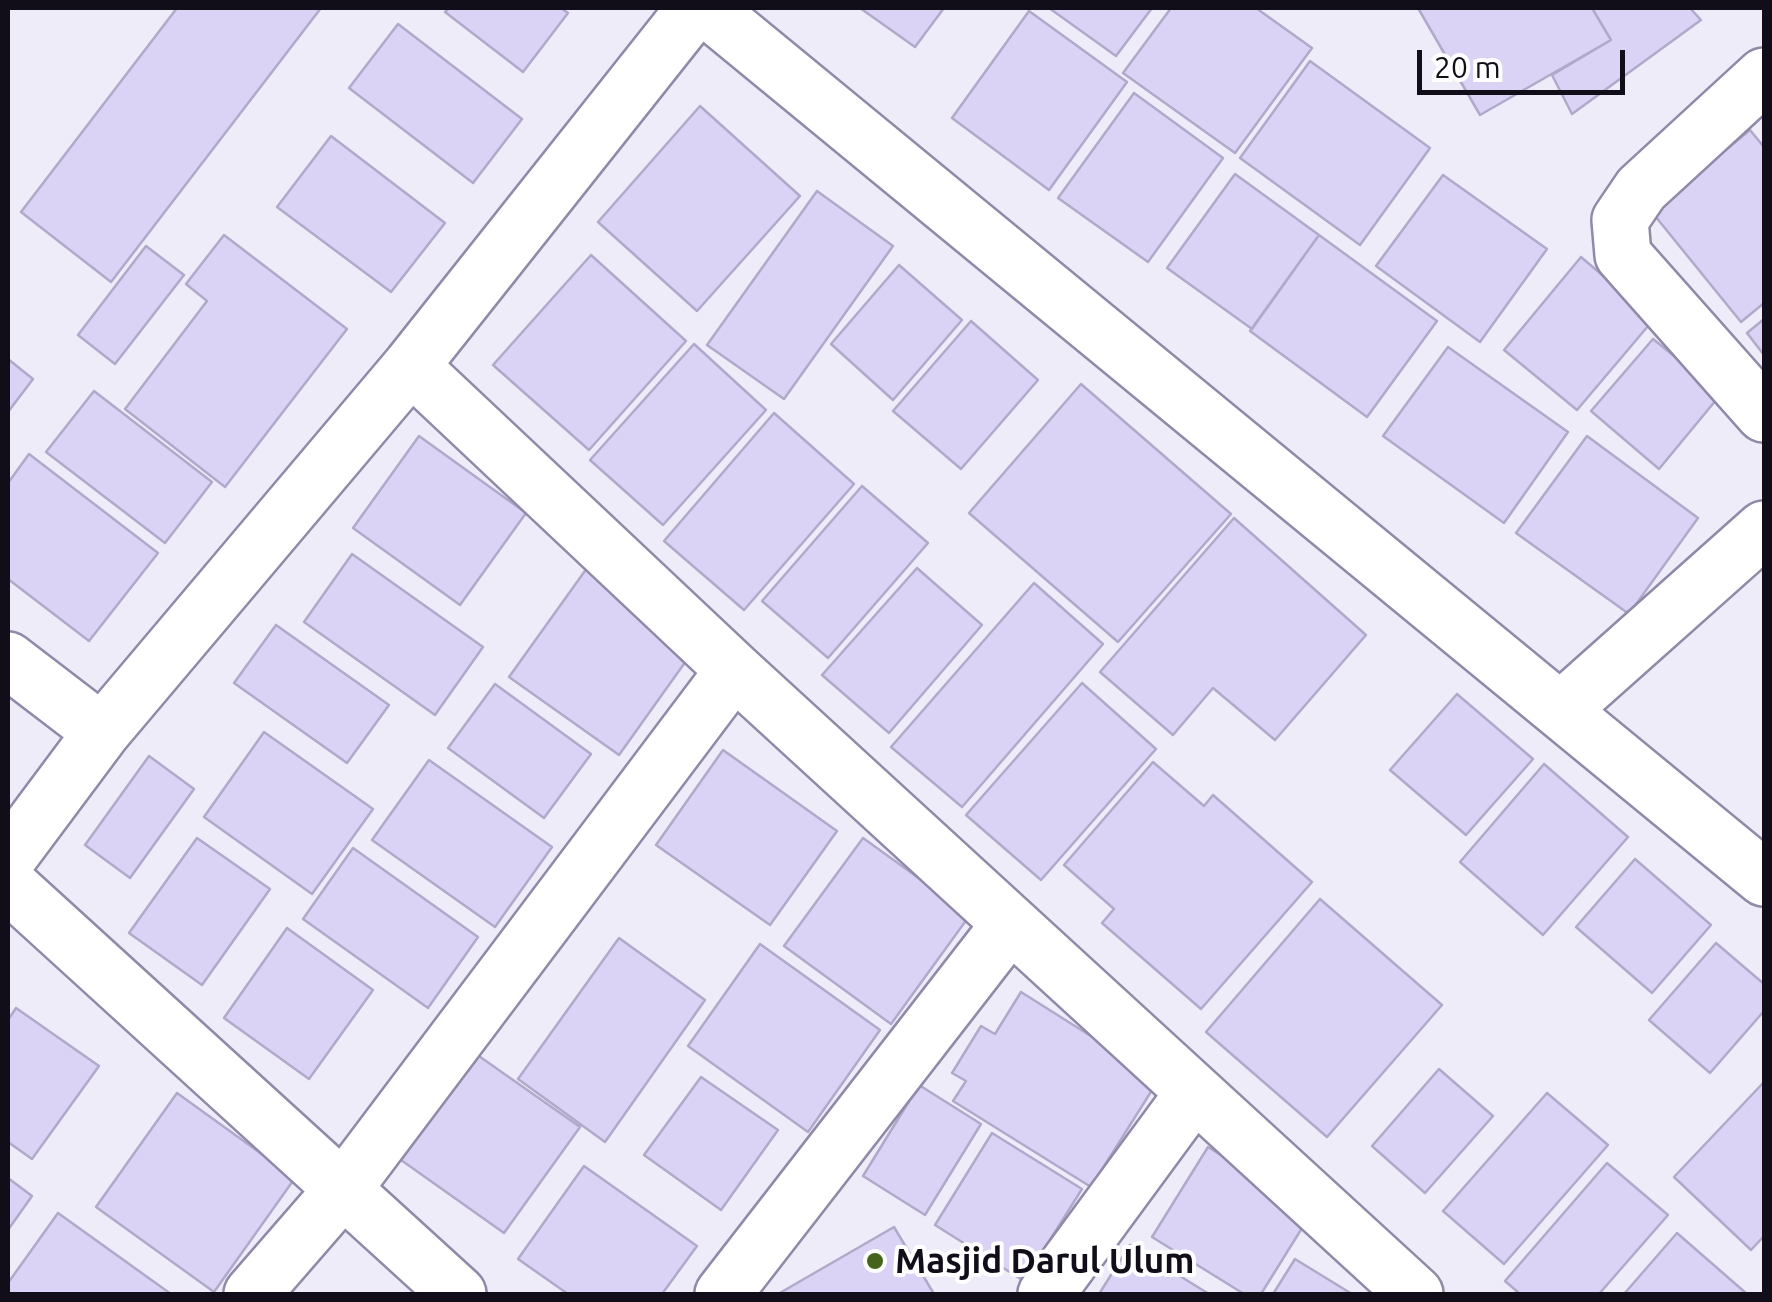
<!DOCTYPE html>
<html>
<head>
<meta charset="utf-8">
<style>
  body { margin:0 }
  #map { position:relative; width:1772px; height:1302px; overflow:hidden; background:#efecfa; font-family:Ubuntu,sans-serif }
  canvas { display:block }
  .frame { position:absolute; inset:0; border:10px solid #110e19; pointer-events:none }
  .scale { position:absolute; left:1417px; top:50px; width:208px; height:45px; box-sizing:border-box; border:5px solid #110e19; border-top:0; padding-left:12px; font-size:30px; line-height:35px; white-space:nowrap; color:#110e19; -webkit-text-stroke:8px #fff; paint-order:stroke }
</style>
</head>
<body>
<div id="map">
<canvas width="1772" height="1302"></canvas>
<div class="frame"></div>
<div class="scale">20 m</div>
</div>
<script>
const ctx = document.querySelector('canvas').getContext('2d');
ctx.lineJoin = 'round';
function paint(path, color) {
  ctx.fillStyle = color;
  ctx.fill(path, 'evenodd');
}
function toPath(rows) {
  const path = new Path2D();
  for (const r of rows) {
    path.moveTo(r[0], r[1]);
    for (let i = 2; i < r.length; i += 2) path.lineTo(r[i], r[i + 1]);
  }
  return path;
}
function strokePath(path, color, width, dash) {
  ctx.strokeStyle = color;
  ctx.lineWidth = width;
  ctx.lineCap = dash ? 'butt' : 'round';
  ctx.setLineDash(dash || []);
  ctx.stroke(path);
}
function label(font, color, halo, rows, align = 'center') {
  ctx.font = font + ' Ubuntu,sans-serif';
  ctx.lineWidth = 8;
  ctx.setLineDash([]);
  ctx.textBaseline = 'middle';
  ctx.strokeStyle = halo;
  ctx.fillStyle = color;
  for (const [text, x, y, turn = 0] of rows) {
    ctx.save();
    ctx.translate(x, y);
    ctx.rotate((+turn || 0) * Math.PI / 180);
    ctx.textAlign = isNaN(turn) ? turn : align;
    if (halo) ctx.strokeText(text, 0, 0);
    ctx.fillText(text, 0, 0);
    ctx.restore();
  }
}
const building = toPath([
  [177,8,321,8,111,282,21,212,177,8],
  [449,8,561,8,568,13,523,72,445,12,449,8],
  [860,8,944,8,915,47,860,8],
  [1049,8,1152,8,1116,56,1049,8],
  [1171,8,1256,8,1312,48,1235,153,1123,73,1171,8],
  [1418,8,1592,8,1611,40,1480,115,1418,8],
  [1592,8,1690,8,1701,20,1572,114,1552,75,1611,40,1592,8],
  [1029,11,1127,82,1049,190,952,118,1029,11],
  [398,24,522,119,473,183,349,88,398,24],
  [1310,61,1430,148,1360,245,1240,158,1310,61],
  [1134,93,1223,158,1148,262,1058,198,1134,93],
  [700,106,800,196,697,311,598,222,700,106],
  [1750,130,1764,147,1764,303,1741,322,1651,211,1750,130],
  [331,136,445,223,391,292,277,207,331,136],
  [1235,174,1319,235,1252,329,1167,268,1235,174],
  [1443,175,1547,249,1480,342,1376,266,1443,175],
  [817,191,893,246,784,399,707,345,817,191],
  [224,235,347,329,225,487,125,409,207,301,186,284,224,235],
  [1319,235,1437,321,1367,417,1250,331,1319,235],
  [146,246,184,275,115,364,78,335,146,246],
  [591,255,686,341,589,450,493,365,591,255],
  [1581,257,1654,319,1577,410,1504,350,1581,257],
  [899,265,962,320,893,400,831,344,899,265],
  [1764,319,1764,355,1747,333,1764,319],
  [971,321,1038,380,961,469,893,411,971,321],
  [1653,339,1721,394,1659,469,1591,411,1653,339],
  [694,344,766,410,663,525,590,460,694,344],
  [1448,347,1568,432,1504,523,1383,436,1448,347],
  [8,359,33,379,8,412,8,359],
  [1081,384,1231,514,1118,642,969,513,1081,384],
  [94,391,212,482,165,543,46,452,94,391],
  [774,413,854,484,744,610,664,541,774,413],
  [419,436,526,513,460,605,353,528,419,436],
  [1587,436,1698,518,1629,614,1516,533,1587,436],
  [29,454,158,553,89,641,8,579,8,483,29,454],
  [862,486,928,543,828,658,762,601,862,486],
  [1234,518,1366,635,1275,740,1213,688,1173,735,1100,672,1234,518],
  [352,554,483,647,435,715,304,622,352,554],
  [587,568,696,647,619,755,509,677,587,568],
  [917,568,982,625,889,733,822,675,917,568],
  [1034,583,1103,644,962,807,891,747,1034,583],
  [276,625,389,705,347,763,234,683,276,625],
  [1082,683,1156,749,1041,880,966,815,1082,683],
  [495,684,591,754,544,818,448,748,495,684],
  [1457,694,1533,759,1466,835,1390,770,1457,694],
  [264,732,373,809,312,894,204,817,264,732],
  [723,750,837,831,770,925,656,845,723,750],
  [149,756,194,789,130,878,85,845,149,756],
  [429,760,552,847,495,927,372,840,429,760],
  [1153,762,1204,806,1213,795,1312,882,1201,1009,1102,923,1114,909,1064,865,1153,762],
  [1544,764,1628,837,1543,935,1460,862,1544,764],
  [197,838,270,889,202,985,129,933,197,838],
  [863,838,970,915,891,1024,784,946,863,838],
  [353,848,478,937,428,1008,303,919,353,848],
  [1635,859,1711,925,1652,993,1576,927,1635,859],
  [1320,899,1442,1005,1327,1137,1206,1032,1320,899],
  [287,928,373,990,309,1079,224,1018,287,928],
  [619,938,705,1000,605,1142,518,1079,619,938],
  [1716,943,1764,984,1764,1011,1710,1073,1649,1020,1716,943],
  [760,944,880,1030,808,1132,688,1046,760,944],
  [1021,992,1159,1079,1091,1187,953,1101,966,1081,952,1073,981,1026,995,1034,1021,992],
  [16,1008,99,1066,32,1159,8,1142,8,1020,16,1008],
  [476,1054,580,1127,504,1233,401,1160,476,1054],
  [1439,1069,1493,1116,1425,1193,1372,1146,1439,1069],
  [701,1077,778,1130,721,1210,644,1155,701,1077],
  [1764,1082,1764,1236,1751,1250,1674,1177,1764,1082],
  [919,1085,981,1124,925,1215,863,1176,919,1085],
  [177,1093,295,1178,214,1292,96,1207,177,1093],
  [1547,1093,1608,1145,1504,1264,1443,1211,1547,1093],
  [992,1133,1082,1189,1024,1281,935,1225,992,1133],
  [1208,1147,1312,1212,1261,1294,1244,1294,1152,1237,1208,1147],
  [1607,1163,1668,1215,1599,1294,1520,1294,1505,1281,1607,1163],
  [584,1166,697,1246,662,1294,568,1294,518,1259,584,1166],
  [8,1178,32,1196,8,1230,8,1178],
  [58,1213,171,1294,8,1294,8,1283,58,1213],
  [894,1227,934,1294,778,1294,894,1227],
  [1677,1233,1747,1294,1624,1294,1677,1233],
  [1130,1245,1209,1294,1099,1294,1130,1245],
  [1295,1259,1352,1294,1273,1294,1295,1259]
]);
paint(building, '#dbd3f5');
strokePath(building, '#b1a9ca', 2.5);
const minor = toPath([
  [706,8,1764,878],
  [1764,76,1641,189,1620,220,1623,255,1764,414],
  [411,366,734,670,1415,1294],
  [8,660,102,732],
  [1562,709,1764,529],
  [8,858,102,732,411,366,695,8],
  [8,884,458,1294],
  [252,1294,344,1188,734,670],
  [723,1294,1010,924],
  [1046,1294,1193,1094]
]);
strokePath(minor, '#9089a8', 60);
strokePath(minor, '#fff', 55);
for (const [x, y, r, color] of [
  [875,1261,10,"#43641a"]
]) {
  const dot = new Path2D();
  dot.arc(x, y, r, 0, 2 * Math.PI);
  ctx.fillStyle = color;
  ctx.fill(dot);
  strokePath(dot, '#fff', 4);
}
label('bold 35px', '#110e19', '#fff', [
  ["Masjid Darul Ulum",895,1261]
], 'left');
</script>
</body>
</html>
